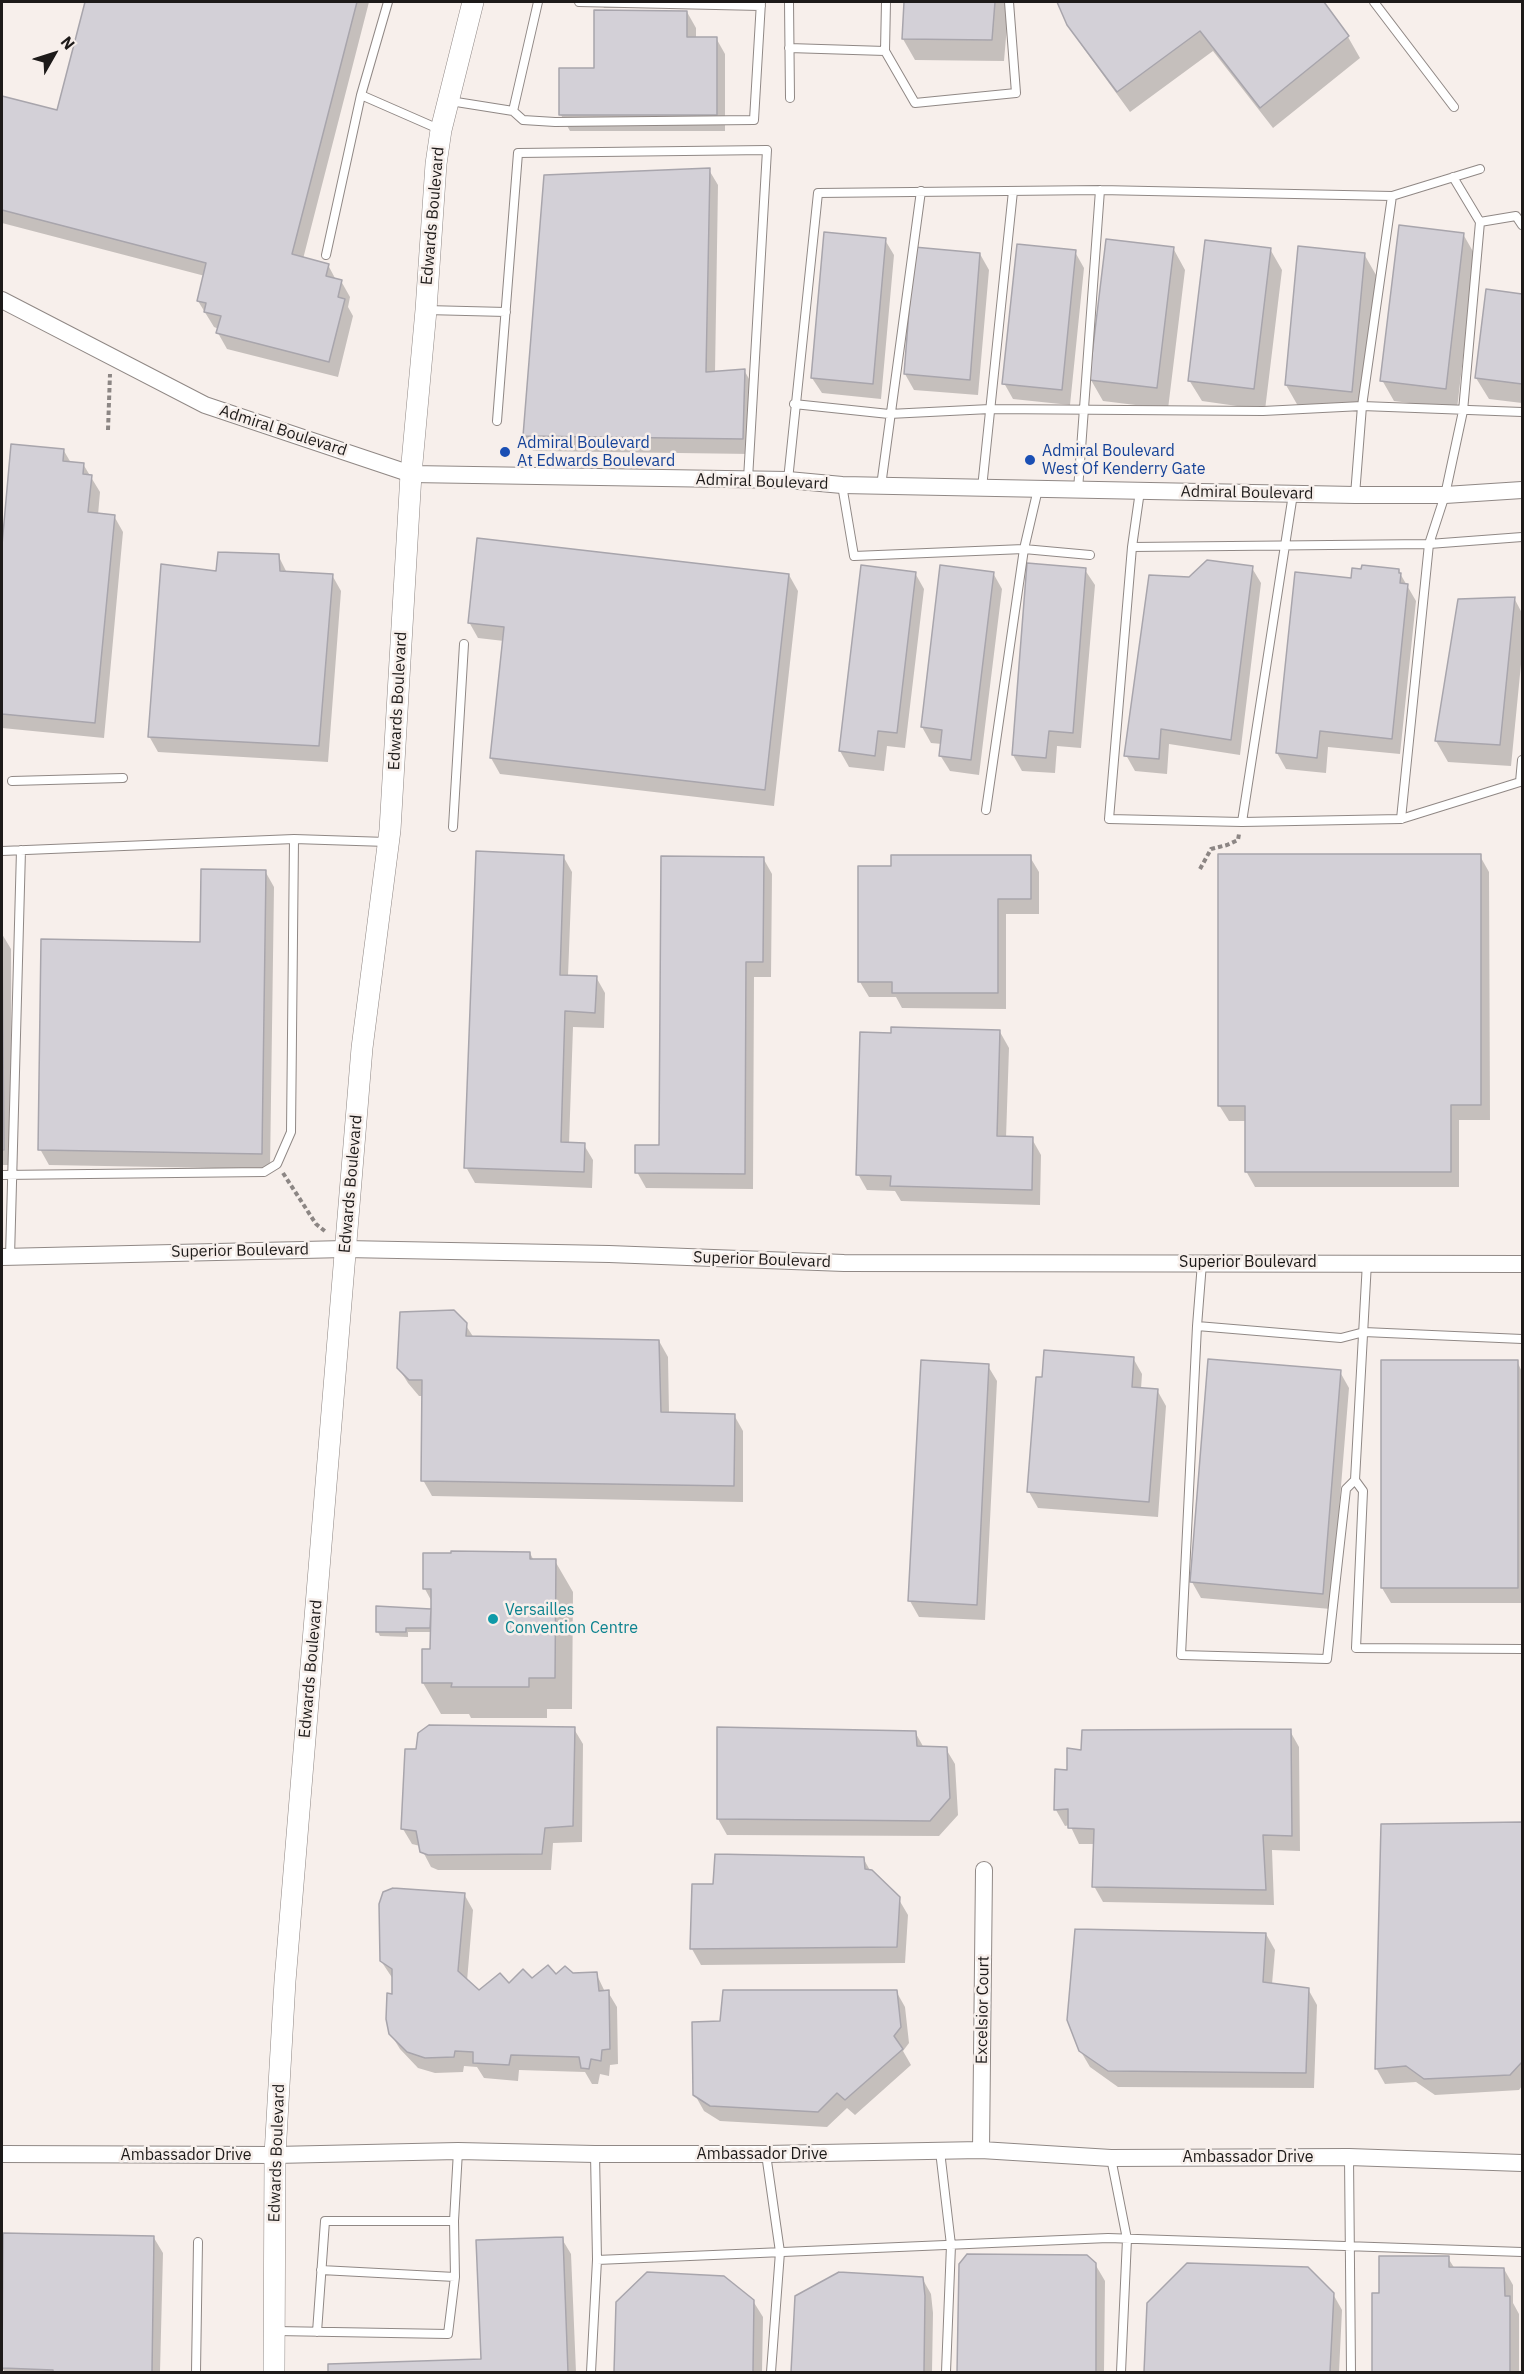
<!DOCTYPE html>
<html>
<head>
<meta charset="utf-8">
<style>
  body { margin:0 }
  #map { position:relative; width:1524px; height:2374px; overflow:hidden; background:#f7efeb; font-family:"IBM Plex Sans",sans-serif }
  canvas { display:block }
  .frame { position:absolute; inset:0; border:3px solid #1d1a19; pointer-events:none }
  .north { position:absolute; left:24px; top:24px; width:60px; height:60px; -webkit-text-stroke:4px #f7efeb; paint-order:stroke; rotate:51deg; font-size:16px; font-weight:700; line-height:24px; text-align:center; color:#1d1a19 }
  .north::after { content:''; display:block; margin:auto; width:21px; height:27px; background:#1d1a19; clip-path:polygon(50% 0,100% 100%,50% 72%,0 100%) }
</style>
</head>
<body>
<div id="map">
<canvas width="1524" height="2374"></canvas>
<div class="frame"></div>
<div class="north">N</div>
</div>
<script>
const ctx = document.querySelector('canvas').getContext('2d');
ctx.lineJoin = 'round';
function paint(path, color) {
  ctx.fillStyle = color;
  ctx.fill(path, 'evenodd');
}
function toPath(rows) {
  const path = new Path2D();
  for (const r of rows) {
    path.moveTo(r[0], r[1]);
    for (let i = 2; i < r.length; i += 2) path.lineTo(r[i], r[i + 1]);
  }
  return path;
}
function strokePath(path, color, width, dash) {
  ctx.strokeStyle = color;
  ctx.lineWidth = width;
  ctx.lineCap = dash ? 'butt' : 'round';
  ctx.setLineDash(dash || []);
  ctx.stroke(path);
}
function label(font, color, halo, rows, align = 'center') {
  ctx.font = font + ' "IBM Plex Sans",sans-serif';
  ctx.lineWidth = 5;
  ctx.setLineDash([]);
  ctx.textBaseline = 'middle';
  ctx.strokeStyle = halo;
  ctx.fillStyle = color;
  for (const [text, x, y, turn = 0] of rows) {
    ctx.save();
    ctx.translate(x, y);
    ctx.rotate((+turn || 0) * Math.PI / 180);
    ctx.textAlign = isNaN(turn) ? turn : align;
    if (halo) ctx.strokeText(text, 0, 0);
    ctx.fillText(text, 0, 0);
    ctx.restore();
  }
}
paint(toPath([
  [86,2,369,2,303,259,328,265,336,280,341,281,350,297,348,307,353,316,338,377,227,349,218,333,219,329,214,327,198,301,205,276,2,223,3,97,58,112],
  [601,2,745,2,746,7,604,8],
  [905,2,1009,2,1004,61,915,60,903,39],
  [1059,2,1322,2,1348,37,1360,58,1273,128,1213,51,1130,112,1082,46],
  [687,12,696,28,696,38,716,38,725,54,725,131,570,131,561,115,596,70],
  [709,170,718,185,715,373,744,370,753,386,751,454,533,451,524,435],
  [1463,234,1475,255,1457,409,1394,401,1382,380],
  [885,240,894,255,881,399,822,393,812,378],
  [1173,248,1185,270,1168,409,1103,401,1091,380],
  [1270,249,1282,270,1265,410,1202,401,1189,380],
  [1075,252,1084,268,1070,405,1013,399,1004,383],
  [980,254,989,270,978,395,914,390,905,374],
  [1364,254,1376,275,1363,412,1298,406,1286,385],
  [1488,291,1522,295,1522,403,1489,399,1476,378],
  [13,446,64,451,71,463,83,464,100,492,98,515,114,516,123,532,104,738,2,728,2,560],
  [278,555,287,573,332,575,341,591,328,762,158,752,149,736,217,573],
  [1252,568,1261,583,1240,755,1169,744,1167,774,1135,771,1126,755,1190,579],
  [1085,570,1095,585,1081,748,1057,746,1055,773,1022,771,1013,755],
  [1398,570,1416,601,1400,754,1328,747,1326,773,1286,769,1277,753,1353,580],
  [915,573,924,589,905,748,887,746,884,771,849,767,840,751],
  [993,573,1002,589,979,775,950,771,940,755,942,744,931,743,922,727],
  [789,575,798,591,774,806,500,774,491,758,504,641,478,638,469,622],
  [1514,598,1522,613,1522,654,1511,766,1448,762,1436,741],
  [563,856,572,872,568,976,596,977,605,993,604,1028,573,1027,569,1144,584,1145,593,1160,592,1188,475,1183,466,1167],
  [1480,856,1489,872,1490,1120,1459,1120,1459,1187,1255,1187,1246,1171,1246,1121,1229,1121,1219,1105],
  [1030,857,1039,872,1039,914,1006,914,1006,1009,902,1008,896,997,869,997,860,982],
  [763,858,772,874,771,977,754,977,753,1189,646,1188,637,1172,661,1146],
  [265,871,274,887,270,1169,49,1165,40,1149,202,943],
  [2,934,11,949,12,1165,2,1165],
  [1000,1032,1009,1048,1006,1138,1032,1139,1041,1155,1040,1205,901,1201,895,1191,867,1190,858,1174],
  [465,1324,474,1338,659,1341,668,1357,669,1413,734,1415,743,1431,743,1502,432,1496,423,1480,423,1396,419,1396,408,1383,398,1367],
  [1133,1358,1142,1374,1141,1389,1157,1390,1166,1406,1158,1517,1038,1508,1029,1492],
  [1517,1361,1522,1372,1522,1603,1391,1603,1382,1588],
  [922,1362,988,1366,997,1381,985,1620,919,1617,910,1601],
  [1340,1372,1349,1388,1331,1609,1201,1598,1192,1582],
  [530,1553,534,1561,555,1561,573,1592,572,1709,547,1709,547,1718,471,1718,469,1714,441,1714,423,1683,431,1650,432,1632,408,1632,408,1637,380,1636,378,1632,378,1607,432,1610,432,1602,425,1589],
  [574,1729,583,1744,582,1842,553,1843,551,1870,438,1870,431,1867,420,1846,412,1844,403,1829],
  [1290,1731,1299,1747,1300,1851,1272,1850,1274,1905,1103,1902,1094,1886,1095,1844,1079,1844,1070,1825,1065,1826,1056,1810,1057,1770,1069,1772,1082,1751],
  [915,1732,924,1748,946,1749,955,1764,958,1815,939,1836,727,1835,718,1819],
  [1522,1823,1522,2086,1519,2090,1435,2095,1416,2082,1385,2084,1376,2068,1383,1826],
  [863,1858,871,1872,898,1898,908,1915,905,1963,701,1965,692,1949,714,1885],
  [464,1894,473,1910,467,1981,479,1992,532,1980,596,1973,605,1992,608,1992,617,2007,618,2064,610,2065,609,2076,600,2074,598,2084,592,2084,585,2072,519,2070,518,2081,484,2078,477,2067,464,2066,463,2072,435,2073,418,2068,400,2049,390,2033,393,1979,381,1961],
  [1266,1934,1275,1950,1272,1984,1308,1989,1317,2005,1314,2088,1118,2087,1090,2067,1080,2050],
  [896,1991,905,2007,909,2043,903,2051,911,2065,855,2115,847,2108,827,2127,720,2121,704,2111,695,2095,722,2022],
  [154,2238,163,2253,160,2372,5,2372,2,2368],
  [562,2239,571,2254,576,2372,330,2372,330,2366,482,2360],
  [1448,2258,1455,2269,1504,2269,1513,2285,1513,2303,1519,2314,1519,2372,1374,2372,1374,2294,1381,2294],
  [961,2264,1095,2264,1105,2281,1104,2372,959,2372],
  [922,2278,931,2294,933,2313,932,2372,793,2372,796,2297],
  [1333,2294,1342,2310,1339,2372,1146,2372,1149,2303],
  [753,2301,763,2317,762,2372,616,2372,617,2303]
]), '#0003');
const building = toPath([
  [85,2,357,2,292,254,329,264,326,276,342,280,338,297,345,299,329,362,216,333,221,316,204,312,206,303,197,301,206,263,2,210,2,96,57,110,85,2],
  [904,2,995,2,992,40,902,39,904,2],
  [1057,2,1324,2,1349,36,1260,108,1200,31,1117,92,1067,25,1057,2],
  [594,10,687,11,687,37,717,37,717,115,559,115,559,68,594,68,594,10],
  [710,168,706,372,745,369,743,439,523,436,544,175,710,168],
  [1399,225,1464,233,1446,389,1380,381,1399,225],
  [824,232,886,238,873,384,811,378,824,232],
  [1106,239,1174,247,1157,388,1089,380,1106,239],
  [1205,240,1271,248,1254,389,1188,381,1205,240],
  [1017,244,1076,250,1062,390,1002,384,1017,244],
  [1298,246,1365,253,1352,392,1285,385,1298,246],
  [914,247,980,253,970,380,904,374,914,247],
  [1486,289,1522,294,1522,384,1475,378,1486,289],
  [11,444,64,449,63,461,84,463,83,474,92,475,88,512,115,515,95,723,2,714,2,545,11,444],
  [477,538,789,574,765,790,490,758,504,627,468,623,477,538],
  [218,552,279,554,280,571,333,574,319,746,148,737,161,564,216,571,218,552],
  [1207,560,1253,566,1231,740,1161,729,1159,759,1124,756,1149,575,1189,577,1207,560],
  [1027,563,1086,568,1073,733,1049,731,1046,758,1012,755,1027,563],
  [861,565,916,572,897,733,878,731,875,756,839,751,861,565],
  [940,565,994,572,971,760,939,756,942,730,921,727,940,565],
  [1362,565,1399,569,1399,573,1401,573,1400,583,1408,584,1392,739,1320,731,1317,758,1276,753,1295,572,1351,578,1352,568,1361,569,1362,565],
  [1515,597,1500,745,1435,741,1458,599,1515,597],
  [476,851,564,855,560,975,597,976,595,1013,565,1011,561,1142,585,1143,584,1172,464,1168,476,851],
  [1218,854,1481,854,1481,1105,1451,1105,1451,1172,1245,1172,1245,1106,1218,1106,1218,854],
  [891,855,1031,855,1031,899,998,899,998,993,892,993,892,982,858,982,858,866,891,866,891,855],
  [661,856,764,857,763,962,746,962,745,1174,635,1173,635,1145,659,1145,661,856],
  [201,869,266,870,262,1154,38,1150,41,939,200,942,201,869],
  [2,932,4,1150,2,1150,2,932],
  [891,1027,1000,1030,997,1136,1033,1137,1032,1190,890,1186,891,1176,856,1175,860,1032,891,1033,891,1027],
  [454,1310,467,1323,466,1336,659,1340,661,1412,735,1414,734,1486,421,1481,422,1380,409,1380,397,1368,400,1312,454,1310],
  [1044,1350,1134,1357,1132,1387,1158,1389,1149,1502,1027,1492,1036,1377,1042,1377,1044,1350],
  [1208,1359,1341,1370,1323,1594,1190,1582,1208,1359],
  [921,1360,989,1364,977,1605,908,1601,921,1360],
  [1381,1360,1518,1360,1518,1588,1381,1588,1381,1360],
  [451,1551,530,1552,530,1559,556,1559,555,1678,529,1678,529,1687,451,1687,452,1683,422,1683,422,1649,430,1649,431,1609,431,1589,423,1589,423,1553,451,1553,451,1551],
  [376,1606,431,1609,430,1628,406,1628,406,1632,376,1632,376,1606],
  [429,1725,575,1727,573,1826,545,1828,542,1854,428,1855,420,1852,416,1831,401,1829,405,1749,416,1749,418,1733,429,1725],
  [717,1727,916,1731,917,1746,947,1747,950,1798,930,1821,717,1819,717,1727],
  [1291,1729,1292,1836,1263,1835,1266,1890,1092,1887,1094,1829,1068,1828,1068,1809,1054,1810,1055,1769,1067,1770,1067,1748,1081,1750,1082,1730,1291,1729],
  [1522,1822,1522,2062,1510,2075,1424,2079,1406,2066,1375,2069,1381,1824,1522,1822],
  [715,1854,864,1857,865,1869,872,1870,900,1897,897,1947,690,1949,692,1884,713,1884,715,1854],
  [393,1888,465,1893,458,1971,479,1990,500,1973,509,1983,523,1969,532,1978,548,1965,556,1974,565,1966,573,1973,597,1972,599,1991,609,1990,610,2049,602,2050,601,2061,591,2059,589,2069,581,2068,579,2057,511,2055,509,2065,473,2063,473,2052,455,2051,454,2057,425,2058,407,2052,389,2034,386,2019,387,1993,392,1994,392,1969,380,1961,379,1904,383,1892,393,1888],
  [1075,1929,1266,1933,1263,1982,1309,1988,1306,2073,1108,2071,1079,2051,1067,2020,1075,1929],
  [723,1990,897,1990,901,2027,894,2036,903,2049,845,2100,837,2093,818,2112,710,2106,693,2095,692,2022,720,2021,723,1990],
  [3,2233,154,2236,152,2372,53,2372,53,2370,2,2368,3,2233],
  [563,2237,568,2372,328,2372,328,2364,481,2359,476,2240,563,2237],
  [967,2254,1087,2255,1096,2263,1096,2372,957,2372,959,2264,967,2254],
  [1379,2256,1449,2256,1449,2267,1504,2268,1505,2296,1510,2296,1510,2372,1372,2372,1372,2293,1379,2293,1379,2256],
  [1187,2263,1308,2267,1334,2293,1330,2372,1144,2372,1147,2303,1187,2263],
  [647,2272,724,2276,754,2300,753,2372,614,2372,616,2302,647,2272],
  [839,2272,923,2277,925,2296,924,2372,791,2372,795,2296,839,2272]
]);
paint(building, '#d3d0d7');
strokePath(building, '#a8a5ac', 1.5);
const service = toPath([
  [579,2,761,6],
  [789,2,790,98],
  [1374,2,1454,107],
  [789,48,885,51,915,103,1016,93,1009,2],
  [885,51,886,2],
  [361,95,388,2],
  [450,101,513,111,538,2],
  [513,111,523,120,555,122,754,120,761,2],
  [1453,177,1480,222,1516,216,1522,225],
  [326,255,361,95,441,130],
  [426,310,506,312],
  [794,404,889,414,990,409,1263,411,1362,406,1522,412],
  [497,421,518,153,767,150,748,479],
  [788,480,818,193,1100,190,1392,196,1480,169],
  [842,485,854,556,1024,549,1038,489],
  [881,486,921,191],
  [982,488,1013,191],
  [1078,490,1100,190],
  [1140,491,1132,547,1109,819,1242,822,1293,494],
  [1355,495,1362,406,1392,196],
  [1132,547,1429,544,1522,537],
  [12,781,123,778],
  [986,810,1024,549,1090,555],
  [1401,819,1429,544,1445,495,1463,411,1480,222],
  [1242,822,1401,819,1520,782,1522,760],
  [453,827,464,644],
  [2,851,294,839,387,842],
  [2,1175,264,1172,277,1164,291,1132,294,839],
  [10,1257,21,850],
  [1367,1262,1355,1480,1363,1491,1356,1648,1522,1649],
  [1202,1263,1197,1326,1341,1338,1364,1332,1522,1339],
  [1197,1326,1181,1655,1327,1659,1346,1489,1355,1480],
  [940,2151,951,2245,946,2372],
  [595,2154,597,2260,1108,2238,1522,2252],
  [766,2154,780,2252,771,2372],
  [1349,2157,1351,2372],
  [1111,2158,1127,2239,1121,2372],
  [321,2270,455,2277],
  [276,2331,448,2334,455,2277,454,2221,458,2151],
  [317,2332,325,2221,454,2221],
  [196,2372,198,2242],
  [591,2372,597,2260]
]);
const minor = toPath([
  [2,300,205,405,411,474,788,480,842,485,1355,495,1445,495,1522,490],
  [2,1257,345,1249,609,1254,844,1263,1522,1264],
  [981,2150,984,1870],
  [2,2154,275,2155,458,2151,595,2154,766,2154,981,2150,1111,2158,1349,2157,1522,2163]
]);
const tertiary = toPath([
  [274,2372,275,2155,285,1981,362,1048,390,830,411,474,426,310,436,164,441,130,473,2]
]);
strokePath(service, '#908885', 10);
strokePath(minor, '#908885', 18);
strokePath(tertiary, '#908885', 22);
strokePath(toPath([
  [108,430,110,374],
  [1200,869,1211,849,1227,845,1238,840,1239,834],
  [283,1173,316,1224,326,1232]
]), '#8c8684', 4, [4.5, 3]);
strokePath(service, '#fff', 8);
strokePath(minor, '#fff', 16);
strokePath(tertiary, '#fff', 21);
for (const [x, y, r, color] of [
  [505,452,6,"#1a4fb4"],
  [1030,460,6,"#1a4fb4"],
  [493,1619,6,"#0f9aa8"]
]) {
  const dot = new Path2D();
  dot.arc(x, y, r, 0, 2 * Math.PI);
  ctx.fillStyle = color;
  ctx.fill(dot);
  strokePath(dot, '#f7efeb', 2);
}
label('16px', '#1d1a19', '#f7efeb', [
  ["Edwards Boulevard",433,216,-85],
  ["Admiral Boulevard",283,431,18],
  ["Admiral Boulevard",762,482,2],
  ["Admiral Boulevard",1247,493,1],
  ["Edwards Boulevard",398,701,-87],
  ["Edwards Boulevard",351,1184,-85],
  ["Superior Boulevard",240,1251,-1],
  ["Superior Boulevard",762,1260,2],
  ["Superior Boulevard",1248,1262],
  ["Edwards Boulevard",311,1669,-85],
  ["Excelsior Court",983,2010,-89],
  ["Edwards Boulevard",277,2153,-88],
  ["Ambassador Drive",762,2154],
  ["Ambassador Drive",186,2155],
  ["Ambassador Drive",1248,2157]
]);
label('16px', '#164399', '#f7efeb', [
  ["Admiral Boulevard",517,443],
  ["At Edwards Boulevard",517,461],
  ["Admiral Boulevard",1042,451],
  ["West Of Kenderry Gate",1042,469]
], 'left');
label('16px', '#0d838f', '#f7efeb', [
  ["Versailles",505,1610],
  ["Convention Centre",505,1628]
], 'left');
</script>
</body>
</html>
